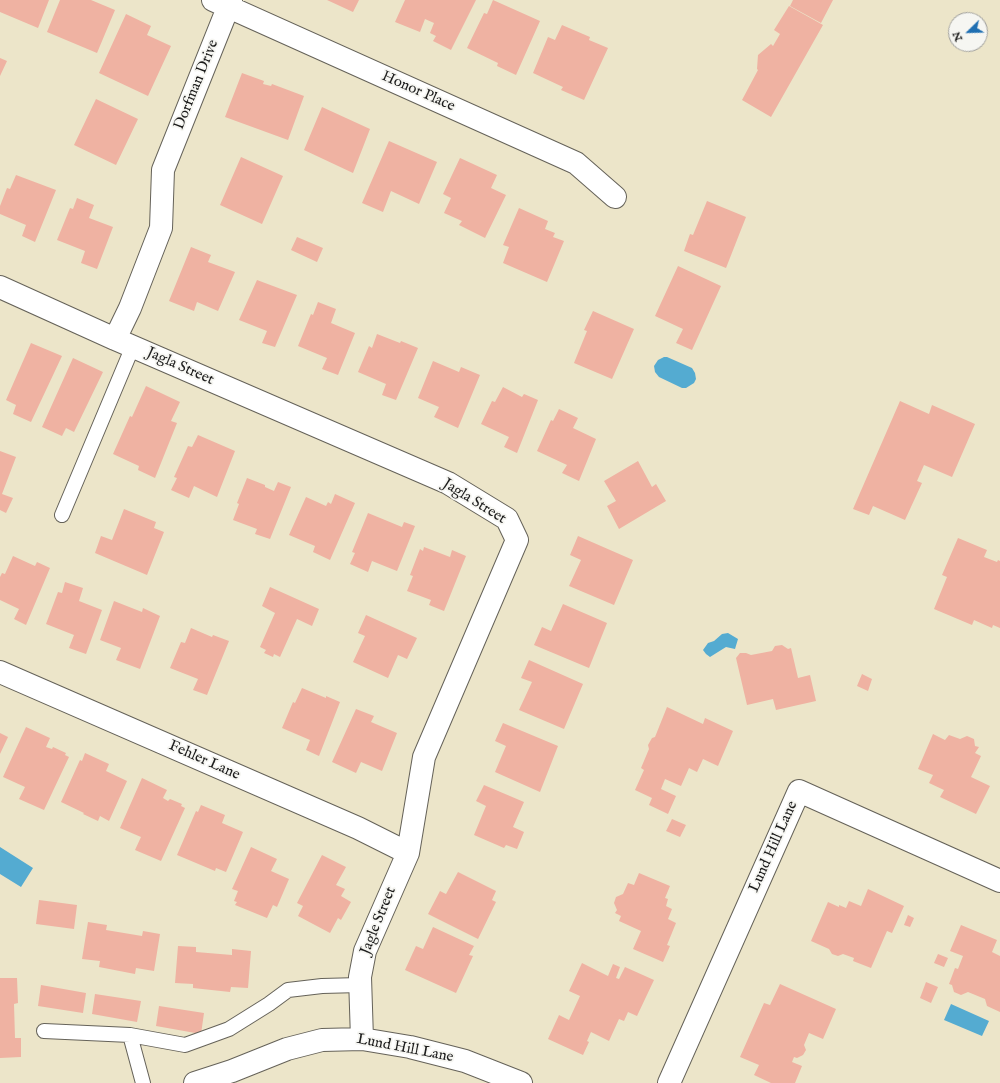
<!DOCTYPE html>
<html>
<head>
<meta charset="utf-8">
<style>
  body { margin:0 }
  #map { position:relative; width:1000px; height:1083px; overflow:hidden; background:#ece5c9; font-family:"IM FELL English",serif }
  canvas { display:block }
  .north { position:absolute; left:948px; top:12px; width:40px; height:40px; box-sizing:border-box; background:#f6f6f2; border:1px solid #9f9f9c; border-radius:50%; rotate:247deg; font-size:11px; font-weight:700; line-height:16px; text-align:center; color:#1c1c1c }
  .north::after { content:''; display:block; margin:auto; width:14px; height:18px; background:#1f6fb2; clip-path:polygon(50% 0,100% 100%,50% 72%,0 100%) }
</style>
</head>
<body>
<div id="map">
<canvas width="1000" height="1083"></canvas>
<div class="north">N</div>
</div>
<script>
const ctx = document.querySelector('canvas').getContext('2d');
ctx.lineJoin = 'round';
function paint(path, color) {
  ctx.fillStyle = color;
  ctx.fill(path, 'evenodd');
}
function toPath(rows) {
  const path = new Path2D();
  for (const r of rows) {
    path.moveTo(r[0], r[1]);
    for (let i = 2; i < r.length; i += 2) path.lineTo(r[i], r[i + 1]);
  }
  return path;
}
function strokePath(path, color, width, dash) {
  ctx.strokeStyle = color;
  ctx.lineWidth = width;
  ctx.lineCap = dash ? 'butt' : 'round';
  ctx.setLineDash(dash || []);
  ctx.stroke(path);
}
function label(font, color, halo, rows, align = 'center') {
  ctx.font = font + ' "IM FELL English",serif';
  ctx.lineWidth = 3.5;
  ctx.setLineDash([]);
  ctx.textBaseline = 'middle';
  ctx.strokeStyle = halo;
  ctx.fillStyle = color;
  for (const [text, x, y, turn = 0] of rows) {
    ctx.save();
    ctx.translate(x, y);
    ctx.rotate((+turn || 0) * Math.PI / 180);
    ctx.textAlign = isNaN(turn) ? turn : align;
    if (halo) ctx.strokeText(text, 0, 0);
    ctx.fillText(text, 0, 0);
    ctx.restore();
  }
}
paint(toPath([
  [664,357,667,357,692,368,695,373,696,379,694,383,686,388,682,388,659,377,655,372,654,366,658,360],
  [728,633,738,639,735,649,726,647,710,657,706,654,703,650,708,643,714,641,722,634],
  [0,847,33,868,21,887,0,874],
  [951,1004,989,1021,982,1036,944,1020]
]), '#54abd1');
paint(toPath([
  [0,0,49,0,38,28,0,12],
  [60,0,91,0,115,10,97,53,47,32],
  [327,0,359,0,353,12],
  [405,0,476,0,451,50,433,41,436,36,430,33,434,23,425,19,420,32,395,22],
  [493,0,540,21,516,75,497,66,498,63,467,48,484,13,487,14],
  [793,0,833,0,821,23,790,6],
  [789,6,823,25,771,117,742,100,758,70,757,69,758,55,771,44,773,46,780,34,774,30],
  [126,14,151,26,147,35,171,46,148,96,99,73],
  [562,25,590,37,589,40,608,48,584,100,561,90,563,87,533,73,548,37,555,40],
  [0,58,7,61,0,76],
  [242,73,264,81,263,84,271,86,272,84,304,96,288,140,225,117],
  [96,99,138,119,116,165,74,145],
  [322,107,370,129,353,173,304,150],
  [389,141,437,162,419,204,391,191,383,212,362,203],
  [241,157,283,176,262,224,220,205],
  [460,158,497,175,491,188,506,195,485,238,459,225,462,221,444,213,451,198,443,194],
  [16,175,56,190,35,242,22,236,26,225,0,214,0,206,7,188,10,189],
  [77,198,94,205,89,218,113,227,97,269,81,263,85,251,57,240,70,208,73,209],
  [707,201,746,217,726,268,684,251,690,234,693,235],
  [519,208,548,221,545,229,555,233,553,237,564,241,547,282,503,263,509,247,503,245],
  [297,237,323,248,317,262,291,250],
  [191,247,211,255,208,262,235,272,218,311,197,302,194,311,169,301],
  [678,266,721,286,692,350,676,343,683,329,655,316],
  [257,280,297,295,275,347,262,343,267,331,239,320],
  [318,302,336,309,331,323,355,333,338,375,322,369,327,358,298,346,311,314,313,315],
  [593,311,634,329,612,379,574,363,587,331,584,330],
  [377,334,400,343,401,341,418,348,396,400,382,395,386,384,358,372,369,346,372,348],
  [31,343,62,356,31,422,13,414,16,405,6,400],
  [73,358,103,372,74,432,66,428,62,436,42,427],
  [433,361,459,372,461,367,480,375,458,428,434,417,439,407,418,398],
  [146,386,180,402,171,421,177,423,155,478,138,470,139,466,113,454,130,416,132,417],
  [503,387,522,397,524,394,538,400,517,453,504,447,509,437,481,424,492,401,495,402],
  [900,401,929,414,932,405,975,424,952,477,924,465,917,481,922,483,905,520,873,506,869,515,853,509],
  [559,409,578,418,573,428,596,439,579,481,562,473,567,465,537,451,551,420,553,421],
  [198,435,235,451,217,497,194,486,189,498,171,490,177,478,174,477,188,446,192,447],
  [0,451,16,457,2,494,13,498,6,513,0,510],
  [638,461,652,487,656,484,666,501,619,529,607,506,616,501,604,481],
  [247,478,265,485,265,487,274,491,278,482,291,487,270,539,255,534,257,529,233,520,239,504,237,503],
  [335,494,355,503,330,560,313,552,315,546,289,535,306,497,326,506,328,502,331,504],
  [124,509,156,522,154,528,164,532,147,575,95,553,101,536,112,540],
  [368,513,402,527,404,522,415,526,397,571,372,561,368,572,350,564,355,553,352,552],
  [578,536,633,560,614,605,569,586,581,560,570,555],
  [958,538,987,550,984,557,997,562,998,560,1000,561,1000,628,993,625,992,628,974,620,972,625,934,609,947,577,942,575],
  [424,547,450,557,452,550,466,556,444,611,429,605,431,600,407,591,413,576,410,575,420,549,423,551],
  [13,556,35,566,37,562,50,568,26,625,14,619,19,609,0,600,0,577,2,573,5,574],
  [65,582,83,588,79,601,102,610,86,654,69,648,74,635,46,624,58,592,62,593],
  [270,587,319,609,312,626,297,619,280,657,274,654,273,657,264,653,266,650,260,647,275,613,262,606],
  [114,601,142,612,143,608,160,616,140,669,116,660,121,648,100,640],
  [563,604,607,623,589,668,534,645,542,627,551,631],
  [366,615,417,638,407,659,398,655,388,678,353,662,365,636,358,633],
  [191,628,212,637,213,635,229,641,207,695,193,690,198,679,170,668,181,642,185,643],
  [782,645,788,649,791,648,798,678,810,675,816,701,776,710,773,699,747,705,736,658,740,653,746,653,751,655,772,651,775,646],
  [529,660,583,684,564,729,519,710,532,682,521,678],
  [862,674,872,679,868,691,857,686],
  [302,688,326,698,326,696,340,702,319,756,306,750,310,740,282,728,293,702,295,703],
  [667,707,703,724,705,718,733,731,718,766,703,759,697,772,689,768,681,786,665,779,661,789,676,796,668,814,649,805,652,798,635,790,644,770,641,768,649,749,648,745,652,738,655,737],
  [356,709,374,716,371,722,397,733,382,771,361,762,356,773,332,762],
  [503,723,558,746,540,792,495,772,506,746,495,741],
  [26,727,50,738,46,747,52,749,53,747,66,753,65,755,69,757,44,810,19,799,25,787,3,777],
  [0,733,8,737,0,754],
  [933,734,945,740,949,735,960,739,967,736,974,739,975,746,979,747,975,753,981,756,971,777,990,786,976,814,940,797,944,790,929,783,933,775,918,769],
  [85,753,109,764,106,771,127,781,109,821,100,816,98,821,83,814,84,813,61,802,80,760,82,761],
  [142,778,167,790,163,798,168,801,170,799,182,804,181,806,185,808,161,861,135,850,141,837,120,828],
  [484,785,524,802,513,827,524,832,517,849,506,845,504,848,474,835,486,806,476,801],
  [201,805,225,815,222,823,243,832,226,872,216,868,215,871,177,855,196,811,198,812],
  [672,819,686,825,680,837,666,831],
  [251,847,277,859,271,871,289,879,277,907,273,905,267,918,235,905,237,902,234,901,238,891,232,889],
  [322,855,346,867,336,885,345,889,341,896,351,902,341,920,338,918,330,933,298,916,303,906,297,903],
  [458,872,496,891,492,900,496,902,478,939,428,914,440,891,446,894],
  [639,873,670,886,665,898,668,899,666,906,672,909,668,919,676,923,667,945,670,946,663,962,633,949,641,931,619,921,621,916,615,913,617,910,614,903,616,897,623,894,628,883,634,885],
  [868,889,904,906,892,933,887,931,871,968,853,961,854,958,843,954,838,956,832,954,829,949,811,941,828,902,839,907,839,905,846,908,849,901,861,906],
  [39,900,77,905,74,929,36,924],
  [908,915,914,918,910,927,904,925],
  [88,922,107,925,106,930,142,936,143,931,160,934,154,971,136,968,135,974,99,967,100,961,82,959],
  [961,925,997,940,992,952,1000,956,1000,1012,987,1006,985,999,968,992,961,995,954,992,952,985,949,984,955,968,958,969,963,956,950,951],
  [433,927,474,946,469,955,473,956,456,993,405,970,416,946,423,949],
  [178,946,196,947,196,952,232,955,232,949,251,951,248,988,231,987,230,992,193,988,193,984,175,983],
  [938,954,948,958,944,967,934,963],
  [582,963,608,976,613,964,620,967,616,978,619,979,625,967,654,980,637,1016,628,1012,624,1021,619,1019,609,1041,591,1032,587,1041,589,1042,583,1055,548,1039,559,1015,569,1020,580,996,569,991],
  [0,978,17,978,18,1003,14,1004,15,1038,21,1038,21,1057,0,1058],
  [926,982,938,987,931,1003,920,998],
  [780,984,836,1009,823,1039,809,1033,804,1045,806,1050,803,1055,797,1058,794,1057,792,1062,802,1066,795,1083,771,1083,754,1075,759,1065,740,1057,764,1003,770,1005],
  [41,985,86,993,83,1013,38,1006],
  [95,994,141,1001,137,1022,92,1014],
  [159,1006,204,1013,201,1034,156,1026]
]), '#efb2a2');
const service = toPath([
  [62,515,133,346],
  [44,1031,130,1035,185,1045,229,1029,269,1004,288,990,322,986,360,985],
  [130,1035,143,1083]
]);
const minor = toPath([
  [213,0,576,163,615,197],
  [231,0,163,170,161,228,130,308,115,339,448,483,507,519,517,540,424,757,408,853,365,951,360,977,362,1039],
  [0,287,115,339],
  [0,672,358,828,408,853],
  [195,1083,232,1071,287,1049,322,1040,362,1039,410,1047,465,1061,521,1083],
  [669,1083,799,791,1000,881]
]);
strokePath(service, '#656259', 16);
strokePath(minor, '#656259', 24);
strokePath(service, '#fff', 14);
strokePath(minor, '#fff', 22);
label('15px', '#1c1c1c', '#f6f6f2', [
  ["Dorfman Drive",197,85,-68],
  ["Honor Place",418,92,24],
  ["Jagla Street",180,367,24],
  ["Jagla Street",474,502,32],
  ["Fehler Lane",204,761,24],
  ["Lund Hill Lane",774,847,-66],
  ["Jagle Street",379,921,-68],
  ["Lund Hill Lane",405,1049,11]
]);
</script>
</body>
</html>
